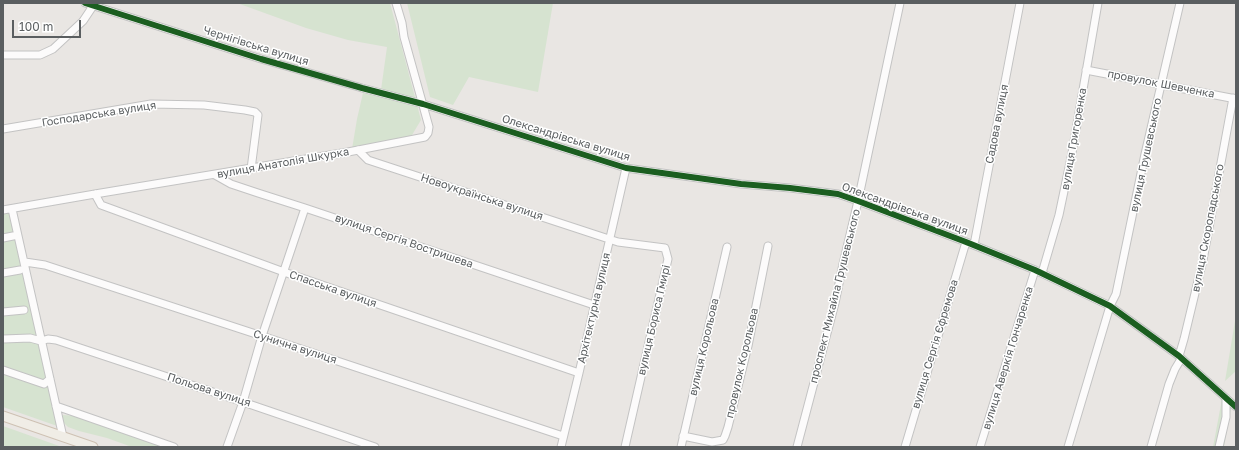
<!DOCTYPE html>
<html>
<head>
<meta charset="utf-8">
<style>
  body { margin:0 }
  #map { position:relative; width:1239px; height:450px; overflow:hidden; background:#e9e6e3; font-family:"Golos Text",sans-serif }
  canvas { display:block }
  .frame { position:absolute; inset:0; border:4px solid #5a5e60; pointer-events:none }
  .scale { position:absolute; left:12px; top:20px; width:69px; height:18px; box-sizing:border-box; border:2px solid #5a5e60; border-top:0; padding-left:5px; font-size:12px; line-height:14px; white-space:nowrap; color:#5a5e60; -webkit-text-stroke:3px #fff; paint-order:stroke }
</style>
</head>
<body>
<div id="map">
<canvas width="1239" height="450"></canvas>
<div class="frame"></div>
<div class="scale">100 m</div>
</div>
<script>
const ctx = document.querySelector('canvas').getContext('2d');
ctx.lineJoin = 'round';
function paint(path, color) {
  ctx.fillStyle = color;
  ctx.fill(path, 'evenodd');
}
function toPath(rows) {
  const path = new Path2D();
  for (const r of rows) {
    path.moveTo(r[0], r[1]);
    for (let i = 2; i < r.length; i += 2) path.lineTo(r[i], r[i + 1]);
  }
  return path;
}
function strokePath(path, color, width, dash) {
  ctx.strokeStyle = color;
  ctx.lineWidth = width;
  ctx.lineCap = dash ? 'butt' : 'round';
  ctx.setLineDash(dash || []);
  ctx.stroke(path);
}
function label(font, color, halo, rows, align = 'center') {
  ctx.font = font + ' "Golos Text",sans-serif';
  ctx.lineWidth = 3;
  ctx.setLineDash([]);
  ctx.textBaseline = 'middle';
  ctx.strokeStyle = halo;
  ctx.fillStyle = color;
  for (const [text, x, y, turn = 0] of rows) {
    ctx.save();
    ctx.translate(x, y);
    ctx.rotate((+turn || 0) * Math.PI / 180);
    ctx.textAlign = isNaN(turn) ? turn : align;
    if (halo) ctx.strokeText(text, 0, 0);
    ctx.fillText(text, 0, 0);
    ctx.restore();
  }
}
paint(toPath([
  [237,3,390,3,421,120,412,135,404,139,352,149,357,119,363,93,380,97,387,47,348,40,306,28],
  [407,3,553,3,538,92,469,77,453,105,430,97],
  [12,209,60,427,3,407,3,210],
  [1236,315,1236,371,1225,381],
  [1222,399,1231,408,1224,447,1213,447],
  [62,415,80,416,152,441,161,447,132,447,107,438,79,431,68,427,63,422],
  [3,426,62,447,3,447]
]), '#d6e3d0');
const minor = toPath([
  [85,3,261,59,362,88,423,104,626,168,741,184,790,188,838,194,858,201,966,242,1035,270,1110,306,1179,356,1236,407],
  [3,55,40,55,53,49,83,21,95,3],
  [1086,70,1236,99],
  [3,129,151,104,204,105,245,110,255,112,258,115,251,169],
  [358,150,368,160,618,242,665,248,668,259,625,447],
  [215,175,231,184,258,193,305,208,594,305],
  [95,194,101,205,284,272,579,373],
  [12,209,63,437],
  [3,210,95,194,348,152,425,137,428,133,429,127,404,37,402,23,396,3],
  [3,238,13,236],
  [974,245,1020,3],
  [25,262,45,265,262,336,563,436],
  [3,273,20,270],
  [1042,273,1059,215,1072,153,1098,3],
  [3,312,24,310],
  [3,339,30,338,41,341,48,339,56,340,243,402,375,447],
  [1179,356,1184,339,1203,260,1233,98],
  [3,370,44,384,50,379],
  [56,406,174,447],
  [683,436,712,442,723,440,725,436,728,427,748,346,768,246],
  [227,447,243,402,262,336,305,208],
  [561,447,579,373,626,168],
  [681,447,727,247],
  [797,447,835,303,843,264,858,201,900,3],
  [905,447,966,242],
  [980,447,1035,270],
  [1068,447,1110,306,1116,294,1145,154,1180,3],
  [1151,447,1169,384,1175,369,1181,359],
  [1219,447,1226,417,1226,398]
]);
const major = toPath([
  [3,416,93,447]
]);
strokePath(minor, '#c3c3c3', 9);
strokePath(major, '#cec1b3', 11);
strokePath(minor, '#fcfbfb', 7);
strokePath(major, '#f0ede6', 9);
strokePath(toPath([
  [85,3,261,59,362,88,423,104,626,168,741,184,790,188,838,194,858,201,966,242,1035,270,1110,306,1179,356,1236,407]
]), '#1b5e20', 6);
label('11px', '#5a5e60', '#fff', [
  ["Чернігівська вулиця",256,46,17],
  ["провулок Шевченка",1161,84,11],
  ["Господарська вулиця",99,114,-9],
  ["Садова вулиця",997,124,-79],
  ["Олександрівська вулиця",566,138,17],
  ["вулиця Григоренка",1074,139,-80],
  ["вулиця Грушевського",1146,155,-78],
  ["вулиця Анатолія Шкурка",283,163,-10],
  ["Новоукраїнська вулиця",482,197,18],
  ["Олександрівська вулиця",905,209,20],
  ["вулиця Скоропадського",1208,228,-79],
  ["вулиця Сергія Востришева",404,241,19],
  ["Спасська вулиця",333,289,19],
  ["проспект Михайла Грушевського",835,296,-76],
  ["Архітектурна вулиця",594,308,-77],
  ["вулиця Бориса Гмирі",654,320,-77],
  ["вулиця Сергія Єфремова",935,344,-73],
  ["Сунична вулиця",295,347,18],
  ["вулиця Корольова",704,347,-77],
  ["вулиця Аверкія Гончаренка",1008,358,-73],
  ["провулок Корольова",742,363,-77],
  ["Польова вулиця",209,390,18]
]);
</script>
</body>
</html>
